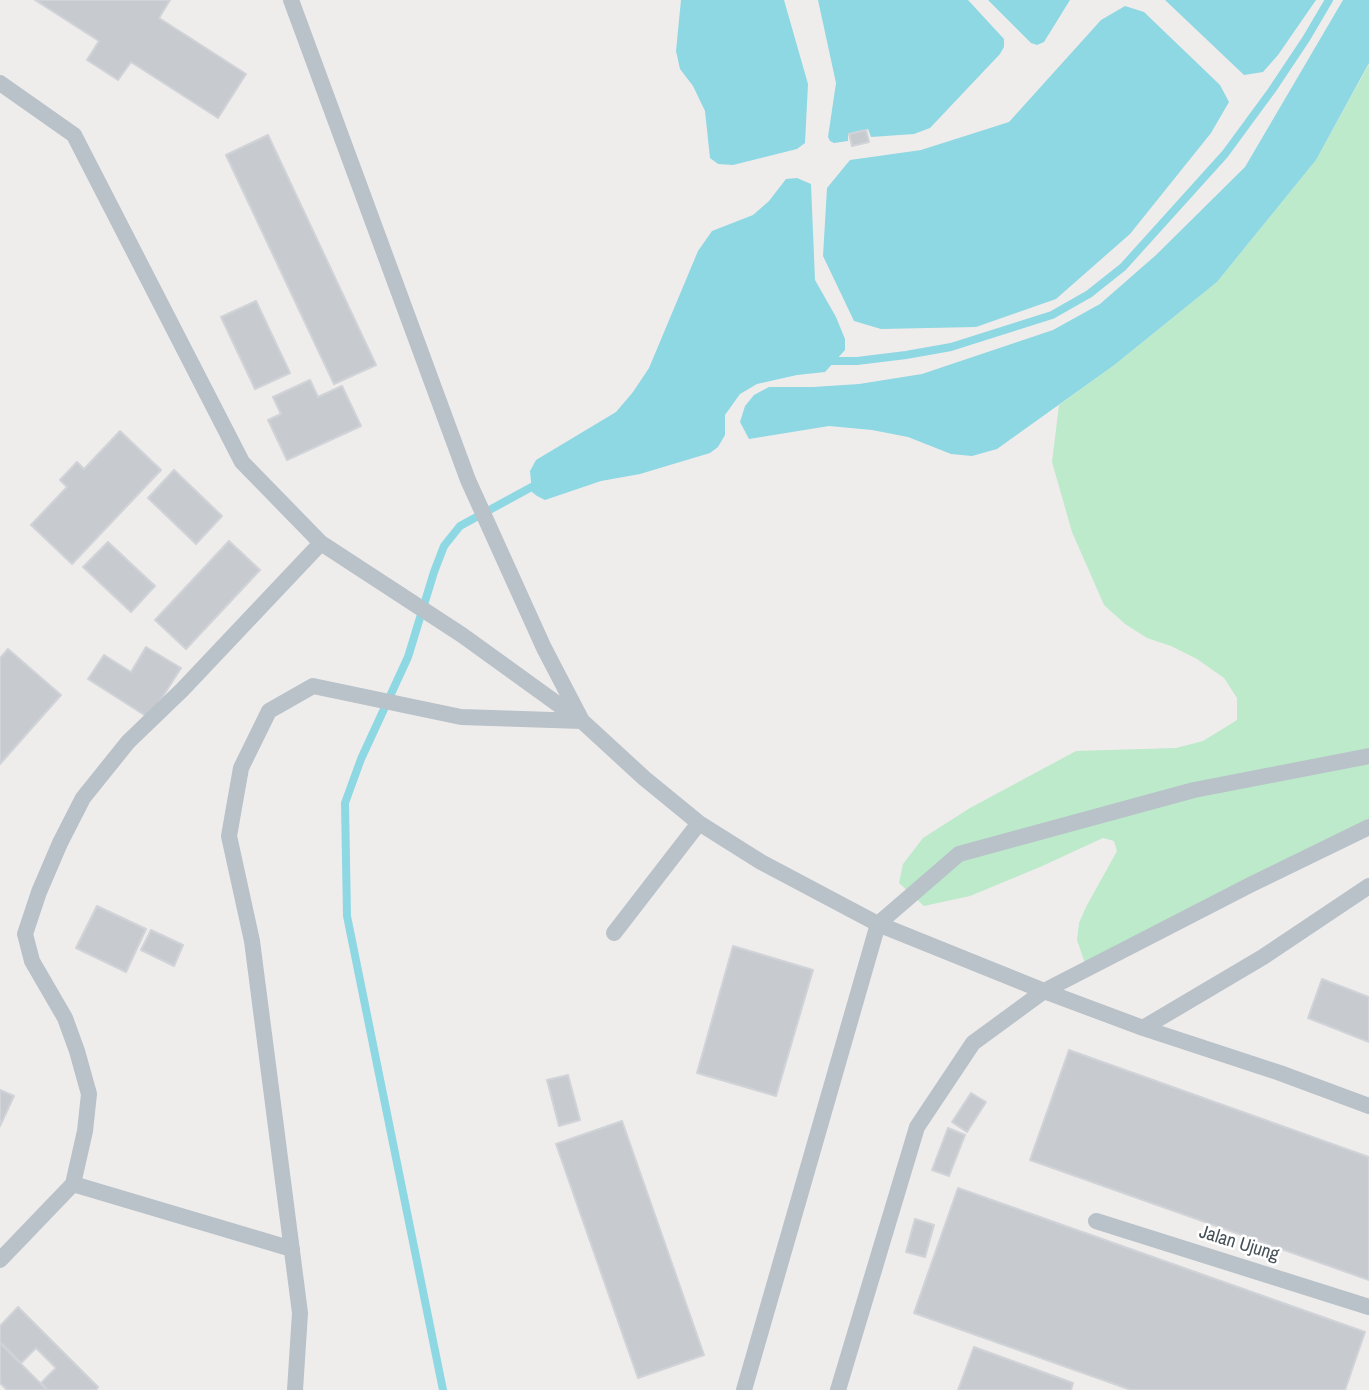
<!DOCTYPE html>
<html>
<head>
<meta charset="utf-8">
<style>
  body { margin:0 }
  canvas { display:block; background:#efecec }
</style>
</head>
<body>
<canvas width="1369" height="1390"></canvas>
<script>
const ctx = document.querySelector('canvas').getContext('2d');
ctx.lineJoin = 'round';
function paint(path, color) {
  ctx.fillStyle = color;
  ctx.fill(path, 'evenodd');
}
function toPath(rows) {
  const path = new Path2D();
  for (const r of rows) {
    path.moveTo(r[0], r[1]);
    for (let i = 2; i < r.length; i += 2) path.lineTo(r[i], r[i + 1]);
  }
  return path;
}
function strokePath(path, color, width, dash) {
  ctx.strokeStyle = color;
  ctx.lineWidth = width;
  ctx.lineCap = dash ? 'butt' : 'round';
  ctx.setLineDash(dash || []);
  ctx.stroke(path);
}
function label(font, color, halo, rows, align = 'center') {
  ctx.font = font + ' "Archivo Narrow",sans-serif';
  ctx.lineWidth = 5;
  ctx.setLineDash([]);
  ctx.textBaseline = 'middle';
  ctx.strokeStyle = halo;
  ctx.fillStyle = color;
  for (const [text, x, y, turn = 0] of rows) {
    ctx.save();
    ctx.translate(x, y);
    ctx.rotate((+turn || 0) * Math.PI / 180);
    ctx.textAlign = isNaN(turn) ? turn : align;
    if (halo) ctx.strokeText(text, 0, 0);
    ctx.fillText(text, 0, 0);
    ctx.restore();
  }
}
paint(toPath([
  [1369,64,1369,827,1087,969,1077,940,1079,923,1086,907,1117,851,1114,841,1103,838,1040,867,970,896,924,906,899,883,903,864,923,838,970,808,1076,751,1176,748,1203,741,1237,720,1237,698,1224,678,1197,659,1171,646,1147,638,1125,624,1104,605,1072,532,1052,462,1059,405,1113,366,1217,282,1316,160]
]), '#bdeacb');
paint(toPath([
  [681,0,784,0,808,84,805,143,797,149,733,165,718,164,710,158,705,111,693,86,680,69,676,51],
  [818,0,968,0,1004,39,1004,47,1000,54,930,128,914,134,871,137,868,129,848,134,848,141,834,143,830,141,828,137,836,83],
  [988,0,1070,0,1044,42,1037,45,1031,43],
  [1165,0,1316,0,1278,55,1263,72,1244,75],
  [1343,0,1369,0,1369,63,1316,160,1217,282,1113,366,997,449,972,456,951,454,908,437,872,430,829,426,749,439,740,422,745,406,754,395,769,387,813,387,859,384,922,374,1053,330,1100,304,1156,255,1245,167],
  [1125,6,1144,12,1220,85,1229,102,1211,133,1130,234,1056,299,976,327,881,329,854,321,823,256,827,188,850,160,921,150,1009,122,1101,20],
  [797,178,811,184,815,280,836,317,845,339,845,350,825,372,797,375,757,384,740,394,725,415,725,435,718,447,710,453,640,474,601,481,545,500,537,496,532,492,530,471,536,460,616,412,633,392,649,368,698,251,712,231,753,215,769,201,786,179]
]), '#8ed8e3');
strokePath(toPath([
  [827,361,857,361,906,355,951,347,1052,315,1089,294,1123,267,1225,154,1272,90,1306,39,1329,0],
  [443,1390,347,916,345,803,361,759,408,657,434,572,444,546,460,526,539,483]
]), '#8ed8e3', 8);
const building = toPath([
  [35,0,170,0,159,18,246,74,218,118,131,62,118,80,87,60,99,41,35,0],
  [866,130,869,142,852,146,849,134,866,130],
  [268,135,376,365,334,384,226,155,268,135],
  [256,301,290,373,255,389,221,317,256,301],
  [310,380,318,397,342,386,361,426,287,460,268,420,281,414,273,397,310,380],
  [120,431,161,470,72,564,31,525,67,487,60,480,77,462,84,469,120,431],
  [174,470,222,516,196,544,148,498,174,470],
  [229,541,260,570,186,649,155,620,229,541],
  [108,542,155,586,131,612,83,567,108,542],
  [146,647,181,668,149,718,88,679,104,655,131,672,146,647],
  [8,649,61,695,0,764,0,658,8,649],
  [97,906,146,929,126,972,76,948,97,906],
  [151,930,183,945,174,966,141,950,151,930],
  [733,946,813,970,776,1096,697,1073,733,946],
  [1322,979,1369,997,1369,1042,1308,1018,1322,979],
  [1069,1050,1369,1157,1369,1280,1030,1160,1069,1050],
  [568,1075,580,1120,559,1126,547,1080,568,1075],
  [0,1090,14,1096,0,1126,0,1090],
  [971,1093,986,1102,967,1132,952,1122,971,1093],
  [622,1121,704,1355,638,1378,556,1144,622,1121],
  [948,1128,965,1135,949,1176,932,1170,948,1128],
  [958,1188,1365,1332,1345,1390,1131,1390,914,1313,958,1188],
  [915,1219,934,1225,925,1257,906,1252,915,1219],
  [18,1307,98,1387,96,1390,48,1390,41,1383,56,1368,36,1348,21,1363,0,1342,0,1326,18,1307],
  [0,1343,47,1390,7,1390,0,1383,0,1343],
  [974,1347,1073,1383,1071,1390,958,1390,974,1347]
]);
paint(building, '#c7cacf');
strokePath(building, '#d0d3d7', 2);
strokePath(toPath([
  [291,0,468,480,544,648,582,721,644,778,699,823,761,862,878,924,1044,991,1143,1028,1280,1073,1369,1106],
  [0,83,74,135,242,462,321,543,462,635,577,718],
  [614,933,699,823],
  [1143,1028,1263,957,1369,886],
  [1096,1221,1369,1307],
  [292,1249,73,1184,85,1131,89,1094,77,1051,65,1018,32,961,25,934,39,892,60,843,83,798,128,742,182,690,321,543],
  [0,1260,73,1184],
  [295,1390,300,1313,252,941,229,836,241,768,269,711,313,686,461,717,582,721],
  [744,1390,878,924,959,854,1194,790,1369,756],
  [838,1390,917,1127,973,1043,1044,991,1250,885,1369,827]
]), '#b8c2c8', 16);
label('19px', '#465158', '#fff', [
  ["Jalan Ujung",1239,1244,17]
]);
</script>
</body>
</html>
